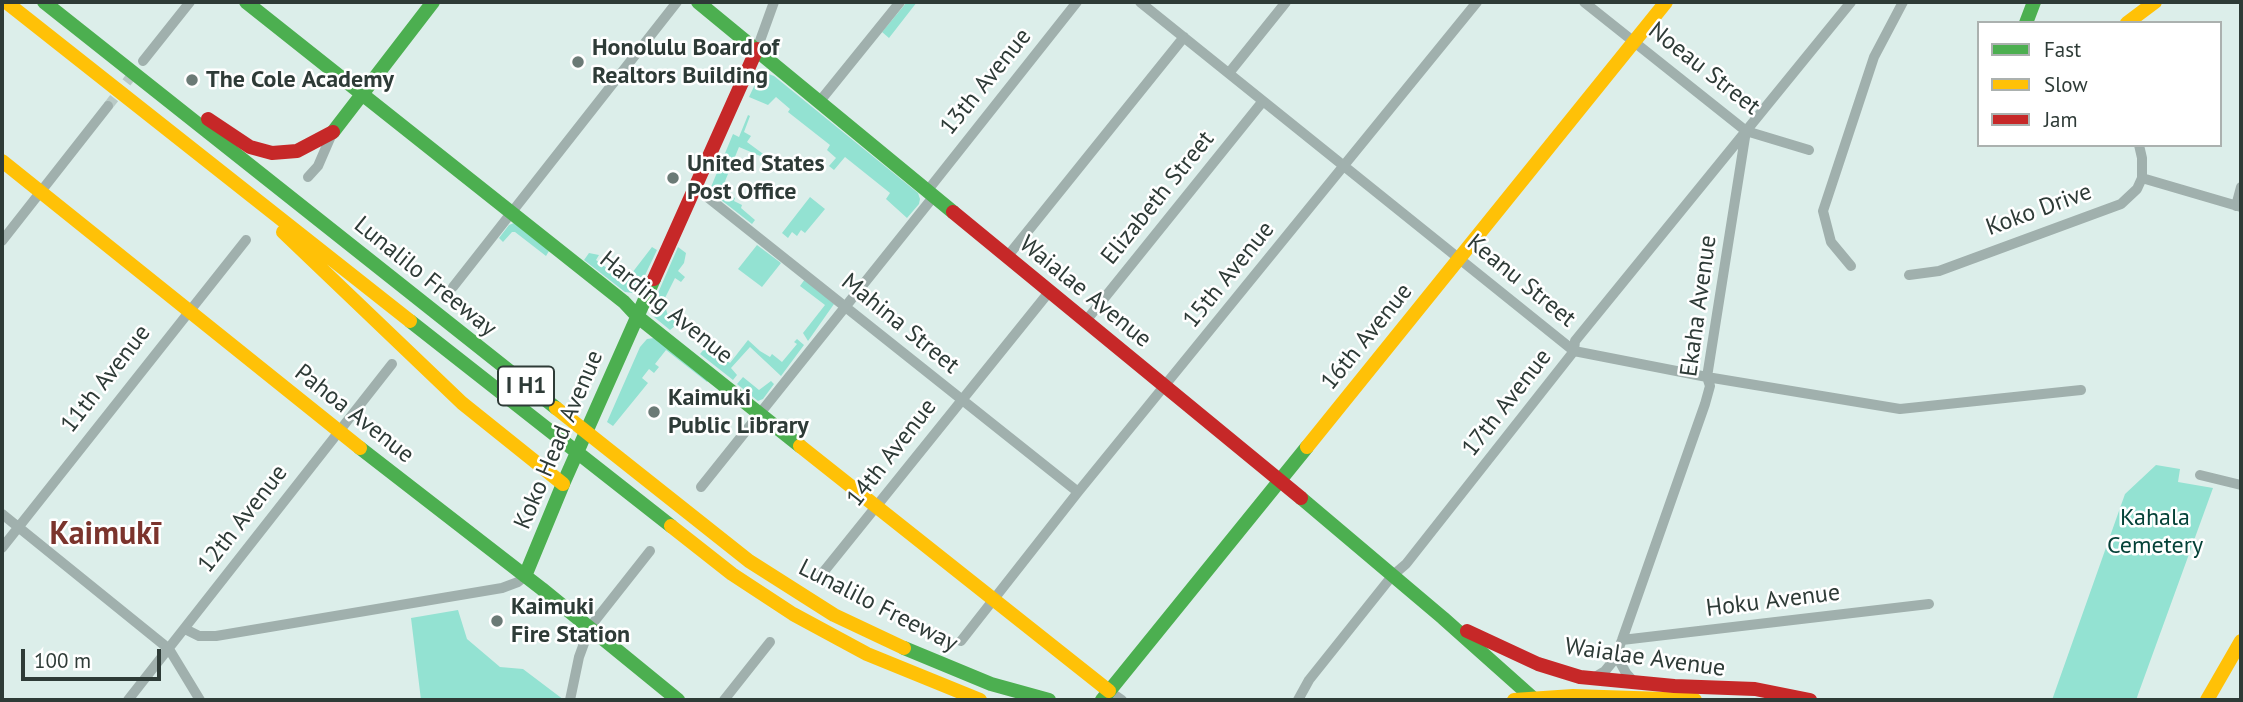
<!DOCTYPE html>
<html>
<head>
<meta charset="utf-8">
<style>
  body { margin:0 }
  #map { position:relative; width:2243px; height:702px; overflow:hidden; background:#dceeea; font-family:"PT Sans",sans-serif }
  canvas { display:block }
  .frame { position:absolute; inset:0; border:4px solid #2e3b37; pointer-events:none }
  .legend { position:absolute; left:1977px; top:21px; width:245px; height:126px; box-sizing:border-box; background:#fff; border:2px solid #abb1af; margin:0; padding:9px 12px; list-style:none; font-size:21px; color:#2e3b37 }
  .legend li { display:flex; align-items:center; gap:14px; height:35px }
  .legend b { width:35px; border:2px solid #abb1af }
  .scale { position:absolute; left:21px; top:649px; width:140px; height:32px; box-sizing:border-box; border:4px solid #2e3b37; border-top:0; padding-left:9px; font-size:21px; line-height:24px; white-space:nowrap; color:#2e3b37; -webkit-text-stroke:5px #fff; paint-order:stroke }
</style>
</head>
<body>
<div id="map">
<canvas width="2243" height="702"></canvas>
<div class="frame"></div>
<ul class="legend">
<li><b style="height:9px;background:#4caf50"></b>Fast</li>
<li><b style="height:9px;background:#ffc107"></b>Slow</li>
<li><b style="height:9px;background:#c62828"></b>Jam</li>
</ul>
<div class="scale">100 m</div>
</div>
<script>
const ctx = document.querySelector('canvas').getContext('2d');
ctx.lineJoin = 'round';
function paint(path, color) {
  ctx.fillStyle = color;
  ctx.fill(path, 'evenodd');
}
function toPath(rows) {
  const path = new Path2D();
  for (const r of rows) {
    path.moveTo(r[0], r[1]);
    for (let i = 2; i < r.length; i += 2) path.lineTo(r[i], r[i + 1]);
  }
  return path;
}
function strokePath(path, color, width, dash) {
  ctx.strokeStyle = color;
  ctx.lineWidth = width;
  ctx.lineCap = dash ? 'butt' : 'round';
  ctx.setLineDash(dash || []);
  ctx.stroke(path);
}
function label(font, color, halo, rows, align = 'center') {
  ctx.font = font + ' "PT Sans",sans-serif';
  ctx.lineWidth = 5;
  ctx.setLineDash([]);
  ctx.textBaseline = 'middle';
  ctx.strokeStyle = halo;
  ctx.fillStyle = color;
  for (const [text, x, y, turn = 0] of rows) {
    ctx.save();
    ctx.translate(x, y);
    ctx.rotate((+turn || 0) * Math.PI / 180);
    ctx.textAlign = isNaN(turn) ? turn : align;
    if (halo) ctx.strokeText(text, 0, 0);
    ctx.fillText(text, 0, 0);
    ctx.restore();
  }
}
paint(toPath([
  [907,2,917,2,889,38,882,32],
  [766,73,774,76,918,193,920,199,919,204,907,218,886,199,890,193,845,157,834,170,829,166,836,158,827,150,830,145,788,112,790,109,776,97,768,105,749,97,758,78],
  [748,115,750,116,744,132,751,136,747,142,766,156,765,158,739,147,721,191,735,198,734,201,742,205,741,208,755,220,752,224,716,196,711,187,733,134,739,137],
  [810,197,825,209,805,233,801,230,797,236,792,232,788,238,782,233],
  [514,223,549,251,546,256,515,232,512,232,503,242,499,238,509,225],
  [757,245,781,263,762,287,738,269],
  [652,247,657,250,638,290,633,293,625,292,584,260,589,253,599,255,596,260,625,282],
  [678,247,686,253,684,263,678,271,685,277,681,282,675,278,665,298,664,302,668,316,680,322,670,330,654,317,651,309],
  [805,279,834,304,808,341,803,333,825,305,800,286],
  [654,338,710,379,707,382,666,350,655,364,659,367,654,373,649,369,642,378,648,383,613,426,607,422,640,347,647,339],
  [797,339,804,345,781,376,750,347,731,368,737,375,733,380,700,354,705,348,714,350,730,363,748,340,760,351,770,357,772,354,782,362,797,344,794,342],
  [743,377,759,390,771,381,774,384,763,399,758,401,737,384],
  [2156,465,2180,469,2178,482,2213,488,2136,700,2052,700,2125,494],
  [458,610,467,639,500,667,523,669,564,700,421,700,411,618]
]), '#93e2d2');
strokePath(toPath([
  [108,106,136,70]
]), '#b9cac6', 10, [10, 5]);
strokePath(toPath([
  [1140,2,1574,351,1707,377,1900,409,2081,390],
  [1584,2,1746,131,1809,150],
  [757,49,774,2],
  [143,61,190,2],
  [1229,73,1286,2],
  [820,101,900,2],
  [308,177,318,166,331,136],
  [2142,178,2241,207],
  [696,188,1078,492],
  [928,190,1077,2],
  [2236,206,2241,187],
  [2,241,108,106],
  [1007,257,1184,37],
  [1851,266,1831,242,1823,211,1874,57,1903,2],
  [1909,275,1939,271,2121,204,2137,189,2142,178,2142,158,2139,145],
  [453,287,677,2],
  [1085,322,1263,101],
  [2200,475,2241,485],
  [701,487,934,196],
  [2,514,169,649,200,700],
  [2,548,246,240],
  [821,575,1049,292],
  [185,629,199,636,216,636,502,588,518,582,525,576],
  [1622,640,1929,604],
  [961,641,1078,492,1477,2],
  [1621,651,1620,662,1626,673,1635,683],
  [1595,677,1605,671,1614,660,1622,640,1705,404,1710,386,1707,377,1746,131,1851,2],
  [1109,691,1122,700],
  [128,700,392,364],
  [570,700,579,657,590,627,650,551],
  [724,700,770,642],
  [1298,700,1309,680,1392,576,1406,564,1574,351,1575,341,1746,131]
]), '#a0b0ad', 10);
strokePath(toPath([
  [44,2,556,408],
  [246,2,624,302,638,317,800,446],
  [698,2,953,212],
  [2026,23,2034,2],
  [333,132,433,2],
  [410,321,671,526],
  [360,448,542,589,678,700],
  [1301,498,1443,618,1535,700],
  [525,576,563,484,654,279],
  [904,648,991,684,1049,700],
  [1102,700,1307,447]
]), '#4caf50', 14);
strokePath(toPath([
  [6,2,410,321],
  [2127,23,2155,2],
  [2,161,360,448],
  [283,232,462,403,563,484],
  [556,408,749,561,834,615,904,648],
  [800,446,1109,691],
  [1307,447,1666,2],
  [671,526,732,574,793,614,867,654,980,700],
  [1514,700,1573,696,1695,700],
  [2207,700,2241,641]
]), '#ffc107', 14);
strokePath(toPath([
  [208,119,250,147,272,153,297,151,333,132],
  [953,212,1301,498],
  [654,279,757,49],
  [1467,631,1538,664,1580,677,1674,686],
  [1674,686,1755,689,1810,700]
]), '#c62828', 14);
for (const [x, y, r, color] of [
  [578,62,7,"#6b7a76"],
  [192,80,7,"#6b7a76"],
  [673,178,7,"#6b7a76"],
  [654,412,7,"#6b7a76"],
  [497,621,7,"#6b7a76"]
]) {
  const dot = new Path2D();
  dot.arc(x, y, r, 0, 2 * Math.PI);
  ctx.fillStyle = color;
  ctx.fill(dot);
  strokePath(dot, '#fff', 2.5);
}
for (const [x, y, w] of [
  [526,386,56]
]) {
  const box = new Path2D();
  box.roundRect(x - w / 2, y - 19.5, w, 39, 5);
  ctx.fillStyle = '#fff';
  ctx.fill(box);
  strokePath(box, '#2e3b37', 2);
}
label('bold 23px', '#2e3b37', null, [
  ["I H1",526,386]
]);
label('bold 24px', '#2e3b37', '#fff', [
  ["Honolulu Board of",592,48],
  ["Realtors Building",592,76],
  ["The Cole Academy",206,80],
  ["United States",687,164],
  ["Post Office",687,192],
  ["Kaimuki",668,398],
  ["Public Library",668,426],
  ["Kaimuki",511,607],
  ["Fire Station",511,635]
], 'left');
label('24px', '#2e3b37', '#fff', [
  ["Noeau Street",1704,69,38],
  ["13th Avenue",986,82,-51],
  ["Elizabeth Street",1158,198,-51],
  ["Koko Drive",2039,210,-20],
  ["15th Avenue",1229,275,-51],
  ["Lunalilo Freeway",425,277,39],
  ["Keanu Street",1521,281,39],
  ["Waialae Avenue",1085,292,39],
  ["Ekaha Avenue",1699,306,-82],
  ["Harding Avenue",666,308,39],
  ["Mahina Street",900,324,39],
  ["16th Avenue",1367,337,-51],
  ["11th Avenue",106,379,-52],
  ["17th Avenue",1507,403,-52],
  ["Pahoa Avenue",354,414,38],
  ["Koko Head Avenue",559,440,-67],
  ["14th Avenue",892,453,-52],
  ["12th Avenue",243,519,-52],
  ["Hoku Avenue",1773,601,-7],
  ["Lunalilo Freeway",878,606,27],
  ["Waialae Avenue",1645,658,8]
]);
label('24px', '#054238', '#fff', [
  ["Kahala",2155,518],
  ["Cemetery",2155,546]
]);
label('bold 32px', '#7b342d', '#fff', [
  ["Kaimukī",105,535]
]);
</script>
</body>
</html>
